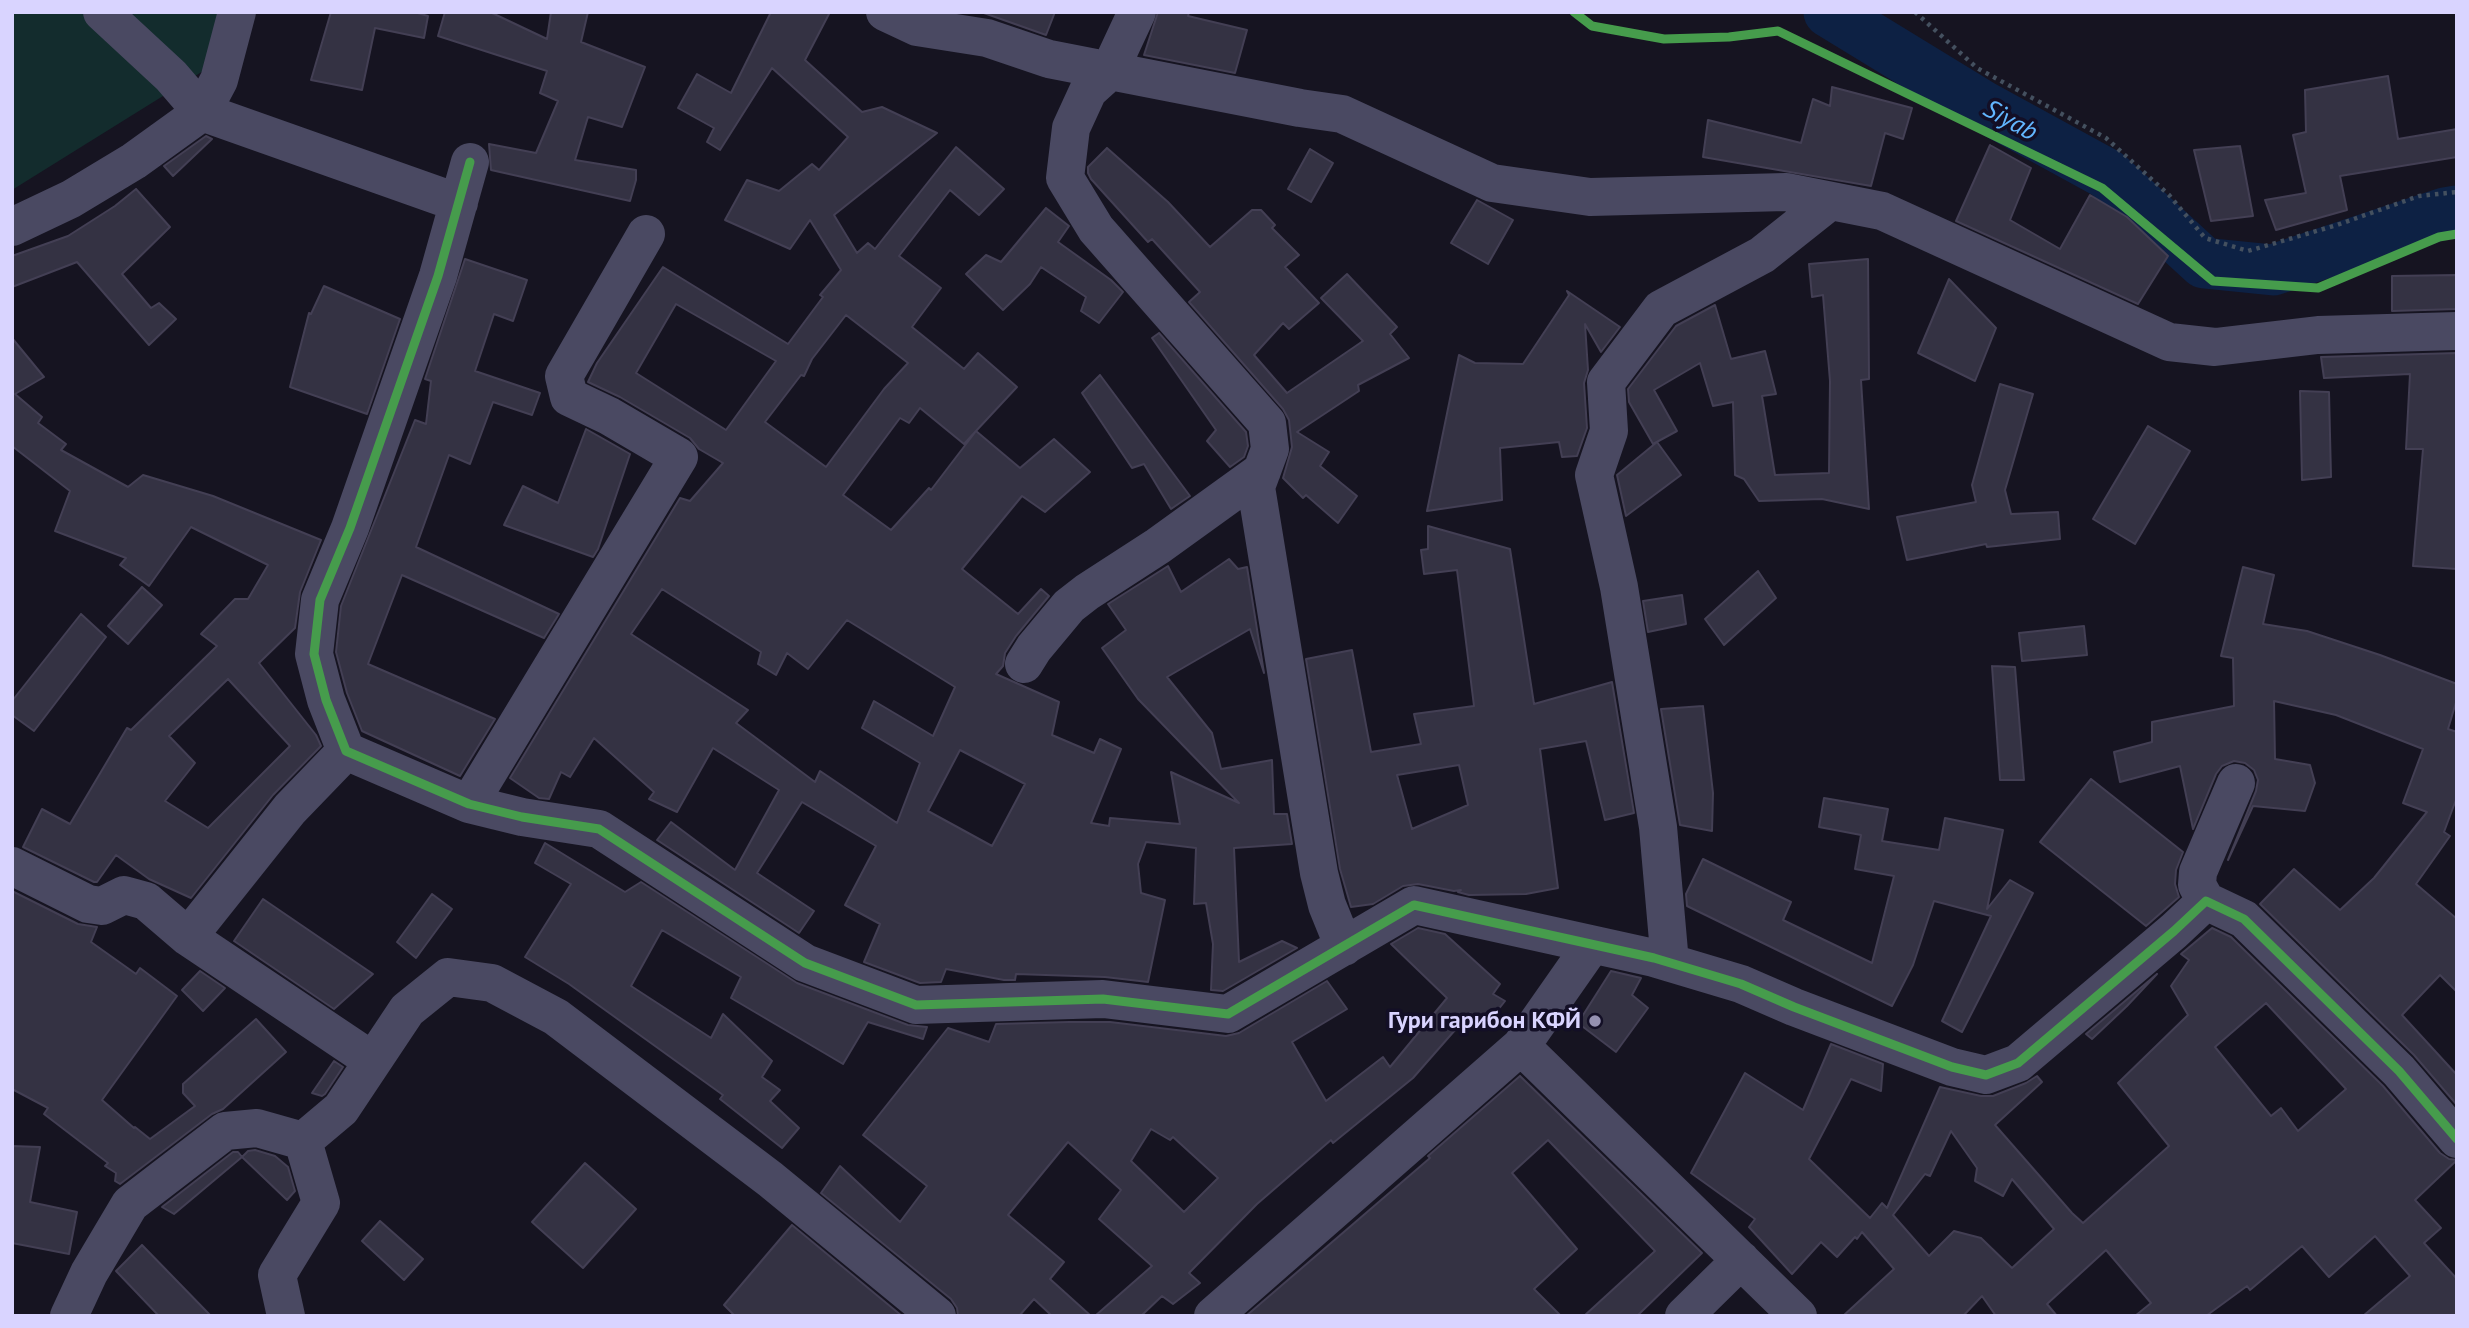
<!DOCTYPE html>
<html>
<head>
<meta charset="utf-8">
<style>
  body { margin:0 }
  #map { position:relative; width:2469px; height:1328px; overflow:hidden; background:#161421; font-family:"PT Sans",sans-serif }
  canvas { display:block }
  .frame { position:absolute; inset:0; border:14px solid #d9d4ff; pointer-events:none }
</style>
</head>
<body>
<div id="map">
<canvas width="2469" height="1328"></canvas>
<div class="frame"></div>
</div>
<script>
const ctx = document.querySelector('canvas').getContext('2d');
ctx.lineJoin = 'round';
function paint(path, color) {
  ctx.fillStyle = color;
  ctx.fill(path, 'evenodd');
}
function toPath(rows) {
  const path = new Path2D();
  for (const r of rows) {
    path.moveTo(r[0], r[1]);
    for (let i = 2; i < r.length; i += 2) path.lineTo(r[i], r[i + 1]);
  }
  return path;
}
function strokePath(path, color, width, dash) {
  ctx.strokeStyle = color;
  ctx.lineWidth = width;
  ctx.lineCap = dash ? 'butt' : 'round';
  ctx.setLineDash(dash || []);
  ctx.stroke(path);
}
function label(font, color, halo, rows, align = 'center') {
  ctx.font = font + ' "PT Sans",sans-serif';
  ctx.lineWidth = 7;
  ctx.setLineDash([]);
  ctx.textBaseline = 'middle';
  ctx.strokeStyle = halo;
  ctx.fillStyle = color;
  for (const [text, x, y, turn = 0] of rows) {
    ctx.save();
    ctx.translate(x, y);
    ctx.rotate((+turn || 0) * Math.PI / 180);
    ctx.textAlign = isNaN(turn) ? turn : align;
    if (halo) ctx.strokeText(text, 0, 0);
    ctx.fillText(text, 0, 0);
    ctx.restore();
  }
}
paint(toPath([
  [12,12,219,12,208,68,12,190]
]), '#132c2d');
strokePath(toPath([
  [1829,12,1981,105,2107,174,2204,263,2273,270,2445,213,2457,211]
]), '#0d2144', 51);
const building = toPath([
  [331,12,414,12,428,16,424,38,375,28,362,90,311,80,331,12],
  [445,12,490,12,547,39,551,12,588,12,581,42,645,67,622,127,588,117,575,160,636,170,636,180,630,201,491,170,489,144,536,153,558,101,540,93,547,71,438,36,445,12],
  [771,12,830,12,805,60,862,112,882,107,937,133,834,215,857,253,868,243,875,249,956,147,1004,189,979,215,950,190,899,256,941,288,912,327,964,369,978,353,1017,387,976,431,1020,468,1054,439,1090,472,1045,512,1022,496,962,569,1018,614,1041,589,1049,596,1016,636,1005,653,1003,666,996,674,1059,702,1052,735,1094,753,1100,739,1121,749,1091,823,1109,826,1110,818,1180,824,1171,772,1239,803,1138,699,1102,648,1126,630,1108,604,1168,566,1181,592,1229,559,1238,569,1247,567,1264,673,1250,629,1167,677,1212,733,1221,769,1272,760,1274,814,1287,814,1292,844,1234,848,1239,962,1282,941,1297,948,1223,991,1211,990,1213,944,1206,903,1194,904,1196,848,1146,842,1138,864,1141,893,1165,900,1148,982,1105,977,1016,974,1015,980,1004,980,946,969,941,982,920,983,864,962,880,924,845,905,876,846,802,802,757,873,814,911,799,933,657,840,671,822,735,870,779,790,713,748,677,812,649,799,654,792,594,738,570,777,561,772,549,799,539,798,510,778,680,498,690,501,723,463,699,449,690,438,620,397,588,382,597,363,663,267,788,344,823,297,820,295,841,270,810,220,790,249,725,220,747,180,779,191,812,164,819,170,848,137,772,68,720,150,707,142,714,128,678,108,697,74,731,93,771,12],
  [676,304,776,361,726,430,636,373,676,304],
  [846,315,908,363,884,389,826,467,765,422,801,375,804,376,812,359,846,315],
  [920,408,964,444,976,431,931,490,929,488,891,530,843,495,900,418,909,423,920,408],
  [662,589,761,652,758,664,776,675,787,653,808,669,847,620,955,687,933,736,874,701,862,728,920,763,897,823,820,771,815,782,736,723,748,710,631,634,662,589],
  [960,750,1025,784,992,846,928,811,960,750],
  [981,12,1055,12,1046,35,981,12],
  [1158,12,1189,12,1188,16,1247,30,1235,73,1144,55,1158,12],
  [2388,76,2398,139,2457,129,2457,157,2340,176,2347,210,2276,230,2265,200,2306,193,2293,135,2306,132,2305,90,2388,76],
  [1832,87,1912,108,1903,139,1885,133,1871,186,1703,157,1708,120,1801,143,1813,99,1830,106,1832,87],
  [206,136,212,139,173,176,164,166,206,136],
  [1990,145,2031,168,2010,220,2060,249,2090,195,2127,217,2168,256,2138,304,1956,221,1990,145],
  [2240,146,2253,216,2211,221,2194,150,2240,146],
  [1107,148,1168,202,1210,247,1252,210,1261,210,1275,225,1272,228,1299,255,1285,267,1319,303,1289,329,1283,323,1254,355,1287,393,1363,341,1321,298,1347,274,1397,327,1390,334,1409,358,1358,385,1359,391,1297,432,1329,452,1320,466,1357,496,1338,523,1306,495,1303,498,1283,478,1292,447,1289,420,1283,409,1189,302,1200,292,1152,239,1148,242,1091,179,1088,173,1088,167,1107,148],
  [1310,149,1333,163,1311,202,1288,189,1310,149],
  [136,189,170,227,122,274,151,308,159,303,176,319,149,345,77,262,12,287,12,256,68,236,115,206,136,189],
  [1477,200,1513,220,1488,264,1451,243,1477,200],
  [1046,208,1069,226,1058,242,1111,280,1123,292,1099,323,1081,311,1086,297,1041,267,1030,284,1003,310,966,274,986,255,1001,262,1046,208],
  [465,259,527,280,513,321,494,314,475,371,540,393,532,415,493,402,470,464,449,455,416,547,559,614,544,638,402,575,368,664,495,719,460,776,362,731,347,693,336,652,341,606,415,420,426,424,431,381,425,379,465,259],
  [1868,259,1869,379,1861,380,1869,509,1822,499,1759,501,1744,479,1735,475,1733,402,1713,406,1700,363,1654,390,1677,431,1653,444,1629,402,1628,389,1676,326,1715,305,1731,359,1765,351,1776,394,1762,396,1775,475,1829,473,1830,381,1823,295,1812,297,1809,264,1868,259],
  [2457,275,2457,309,2392,311,2392,276,2457,275],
  [1949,279,1996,328,1975,381,1918,353,1949,279],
  [324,286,400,319,367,414,290,387,309,313,311,314,324,286],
  [1567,291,1620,327,1601,352,1585,324,1588,370,1584,383,1587,428,1577,456,1562,457,1559,442,1500,448,1502,500,1427,511,1459,355,1475,363,1523,364,1569,295,1567,291],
  [1159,333,1246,432,1248,446,1244,457,1230,467,1207,441,1216,430,1152,338,1159,333],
  [12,338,44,377,15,394,42,417,38,423,66,444,61,450,128,487,143,475,213,496,321,540,300,592,295,628,259,663,316,735,321,746,273,795,191,898,149,879,116,855,97,882,94,882,23,847,42,809,70,824,127,728,131,730,217,646,201,634,235,599,248,599,268,565,191,527,149,586,120,565,126,558,55,531,70,491,12,446,12,338],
  [228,679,290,746,208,828,165,801,195,763,169,736,228,679],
  [2457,353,2457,569,2413,566,2423,449,2406,449,2410,374,2324,378,2321,357,2457,353],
  [1100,375,1190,496,1171,509,1144,464,1132,468,1082,393,1100,375],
  [2000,384,2033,394,2005,490,2011,514,2058,512,2060,539,1987,547,1986,544,1907,560,1897,517,1976,502,1972,485,2000,384],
  [2300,391,2329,392,2331,477,2302,480,2300,391],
  [2148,426,2190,451,2135,544,2093,519,2148,426],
  [586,429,630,454,598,549,593,557,504,525,523,486,558,503,586,429],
  [1657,442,1681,475,1626,516,1617,475,1657,442],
  [1428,526,1510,549,1534,704,1612,682,1634,813,1605,820,1586,741,1540,749,1558,888,1526,894,1469,895,1458,892,1461,890,1454,891,1418,884,1403,886,1373,904,1351,907,1340,869,1306,659,1352,650,1371,752,1421,744,1414,714,1474,706,1457,570,1424,574,1421,550,1428,549,1428,526],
  [1459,765,1468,805,1412,829,1397,775,1459,765],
  [2243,567,2274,575,2263,624,2307,631,2380,655,2457,684,2457,699,2448,729,2457,732,2457,797,2444,832,2450,836,2416,884,2457,919,2457,992,2440,975,2402,1015,2457,1075,2457,1105,2414,1055,2260,904,2294,869,2340,910,2374,878,2427,812,2403,803,2423,749,2336,715,2274,701,2275,759,2310,765,2315,783,2305,811,2253,806,2228,860,2256,791,2258,780,2254,770,2245,763,2234,761,2222,766,2216,774,2193,829,2180,766,2120,782,2114,752,2152,742,2152,722,2234,706,2233,658,2221,656,2243,567],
  [1758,571,1776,598,1724,645,1705,619,1758,571],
  [142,587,162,605,128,644,108,626,142,587],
  [1682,595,1686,624,1648,632,1643,601,1682,595],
  [81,614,106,637,34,731,12,715,12,701,81,614],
  [2084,626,2087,655,2022,661,2019,633,2084,626],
  [1992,666,2015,667,2024,780,2000,780,1992,666],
  [1703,706,1713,793,1712,831,1680,825,1661,709,1703,706],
  [2091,779,2183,852,2176,870,2175,884,2179,897,2146,926,2040,842,2091,779],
  [1824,798,1888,809,1882,841,1939,850,1945,818,2003,830,1987,909,2010,880,2033,893,1962,1032,1942,1021,1991,916,1934,901,1913,965,1892,1006,1687,906,1686,894,1703,859,1791,902,1783,920,1872,963,1894,876,1855,869,1861,835,1819,827,1824,798],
  [545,843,625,892,641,882,797,983,908,1025,927,1027,923,1039,868,1022,843,1064,731,998,741,977,662,930,631,986,711,1038,723,1014,772,1061,762,1077,780,1090,770,1101,799,1128,782,1148,720,1099,723,1095,569,984,525,957,571,884,535,863,545,843],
  [12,891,78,924,97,927,91,942,136,974,140,968,177,996,102,1100,134,1128,135,1127,150,1139,195,1106,183,1093,183,1084,256,1019,286,1052,223,1109,212,1114,120,1184,115,1181,116,1173,105,1166,108,1163,44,1114,48,1108,12,1089,12,891],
  [432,894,452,909,416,958,397,942,432,894],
  [263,899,373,974,334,1009,234,941,263,899],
  [1418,928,1445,934,1500,984,1493,994,1505,1001,1487,1024,1470,1013,1413,1078,1333,1143,1331,1140,1257,1204,1189,1273,1200,1283,1173,1304,1162,1296,1141,1316,1095,1316,1152,1266,1099,1219,1121,1190,1068,1142,1008,1215,1064,1262,1050,1279,1091,1316,1052,1316,1034,1299,1019,1316,958,1316,957,1308,951,1299,821,1193,840,1166,900,1222,927,1186,863,1135,948,1028,989,1042,996,1024,1069,1022,1110,1022,1226,1036,1239,1033,1327,981,1347,1009,1292,1042,1326,1101,1383,1057,1390,1067,1447,998,1391,944,1418,928],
  [1151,1129,1170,1140,1173,1137,1218,1178,1184,1212,1131,1161,1151,1129],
  [2212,928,2231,937,2383,1086,2440,1153,2449,1159,2457,1160,2415,1200,2441,1228,2424,1243,2457,1279,2457,1316,2363,1316,2410,1276,2375,1236,2329,1277,2302,1246,2250,1290,2247,1286,2206,1316,2135,1316,2151,1303,2106,1250,2047,1304,2057,1316,1996,1316,1982,1296,1963,1316,1843,1316,1894,1269,1862,1232,1857,1239,1855,1237,1837,1257,1821,1242,1792,1274,1749,1227,1755,1219,1691,1173,1745,1073,1803,1110,1831,1044,1883,1064,1881,1091,1851,1079,1809,1159,1870,1218,1882,1203,1887,1208,1940,1087,1981,1096,1993,1096,2026,1083,2037,1076,2042,1082,1995,1125,2072,1213,2083,1223,2169,1146,2118,1083,2188,1015,2171,986,2189,960,2181,954,2212,928],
  [2266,1003,2346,1089,2298,1131,2281,1108,2271,1116,2215,1047,2266,1003],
  [1951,1131,1977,1168,1975,1181,2003,1196,2012,1179,2054,1229,2012,1268,1981,1238,1954,1231,1929,1256,1893,1215,1925,1174,1930,1176,1951,1131],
  [200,971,225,988,203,1011,182,990,200,971],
  [1611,971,1641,978,1632,995,1648,1008,1616,1052,1578,1023,1611,971],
  [2157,974,2127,1006,2092,1039,2086,1034,2157,974],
  [334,1061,343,1067,325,1094,322,1096,312,1093,334,1061],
  [1520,1076,1702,1253,1637,1316,1584,1316,1655,1251,1548,1140,1512,1173,1577,1249,1534,1289,1561,1316,1246,1316,1430,1158,1428,1156,1520,1076],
  [12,1146,40,1147,30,1202,77,1212,69,1254,12,1243,12,1146],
  [255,1150,275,1156,288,1167,295,1191,287,1200,242,1157,248,1151,255,1150],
  [233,1152,238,1152,242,1157,174,1214,162,1207,233,1152],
  [585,1163,636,1209,583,1268,532,1222,585,1163],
  [380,1221,423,1259,404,1280,362,1241,380,1221],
  [792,1225,902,1316,735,1316,724,1305,792,1225],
  [142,1245,211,1316,159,1316,116,1271,142,1245]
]);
paint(building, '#343243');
strokePath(building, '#433f54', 2);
strokePath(toPath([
  [1574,12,1592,26,1664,39,1729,37,1778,31,2102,188,2213,281,2318,288,2439,237,2457,234],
  [1915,12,1977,68,2106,138,2169,195,2205,238,2248,251,2337,225,2419,196,2457,192]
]), '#44505f', 4.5, [3.5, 5]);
strokePath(toPath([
  [102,12,171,76,202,112,459,203],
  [885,12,917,27,987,38,1049,59,1300,108,1342,114,1492,183,1590,197,1786,192,1882,211,2169,342,2215,347,2318,335,2457,331],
  [1137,12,1109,72,1088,91,1071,128,1065,178,1096,229,1267,423,1270,449,1256,487,1319,873,1327,905,1344,947],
  [470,162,438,276,350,528,320,600,314,654,326,700,346,751,469,804,522,817,599,829,805,963,916,1005,1103,999,1228,1014,1414,905,1654,958,1741,984,1794,1007,1952,1067,1986,1075,2018,1063,2174,931,2206,901,2244,919,2399,1071,2457,1139],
  [12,227,71,199,134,161,202,112,219,80,237,12],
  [1024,664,1034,648,1069,606,1087,592,1158,546,1262,471],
  [469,804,679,457,609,416,569,397,564,376,646,234],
  [12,866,88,904,102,906,124,895,146,901,188,937,373,1061],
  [2206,901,2197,885,2198,872,2236,783],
  [188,937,290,809,346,751],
  [1670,963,1658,827,1619,587,1594,475,1609,431,1606,382,1661,309,1762,255,1830,201],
  [1521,1046,1798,1316],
  [69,1316,89,1273,130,1204,225,1131,257,1128,303,1141,341,1109,407,1010,448,977,492,983,556,1017,770,1179,937,1316],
  [286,1316,277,1275,321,1203,303,1141],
  [1213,1316,1521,1046,1591,946],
  [1684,1316,1741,1260]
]), '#4a4962', 38);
strokePath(toPath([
  [1574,12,1592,26,1664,39,1729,37,1778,31,2102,188,2213,281,2318,288,2439,237,2457,234],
  [470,162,438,276,350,528,320,600,314,654,326,700,346,751,469,804,522,817,599,829,805,963,916,1005,1103,999,1228,1014,1414,905,1654,958,1741,984,1794,1007,1952,1067,1986,1075,2018,1063,2174,931,2206,901,2244,919,2399,1071,2457,1139]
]), '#469c4c', 9);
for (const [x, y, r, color] of [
  [1595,1021,7,"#9591b1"]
]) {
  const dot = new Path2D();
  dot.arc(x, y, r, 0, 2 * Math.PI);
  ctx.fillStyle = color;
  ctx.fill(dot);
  strokePath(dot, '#130f26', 2.5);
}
label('bold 24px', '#d9d4ff', '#130f26', [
  ["Гури гарибон КФЙ",1581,1021]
], 'right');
label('italic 26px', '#62b6ff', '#130f26', [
  ["Siyab",2010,121,29]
]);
</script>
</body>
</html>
